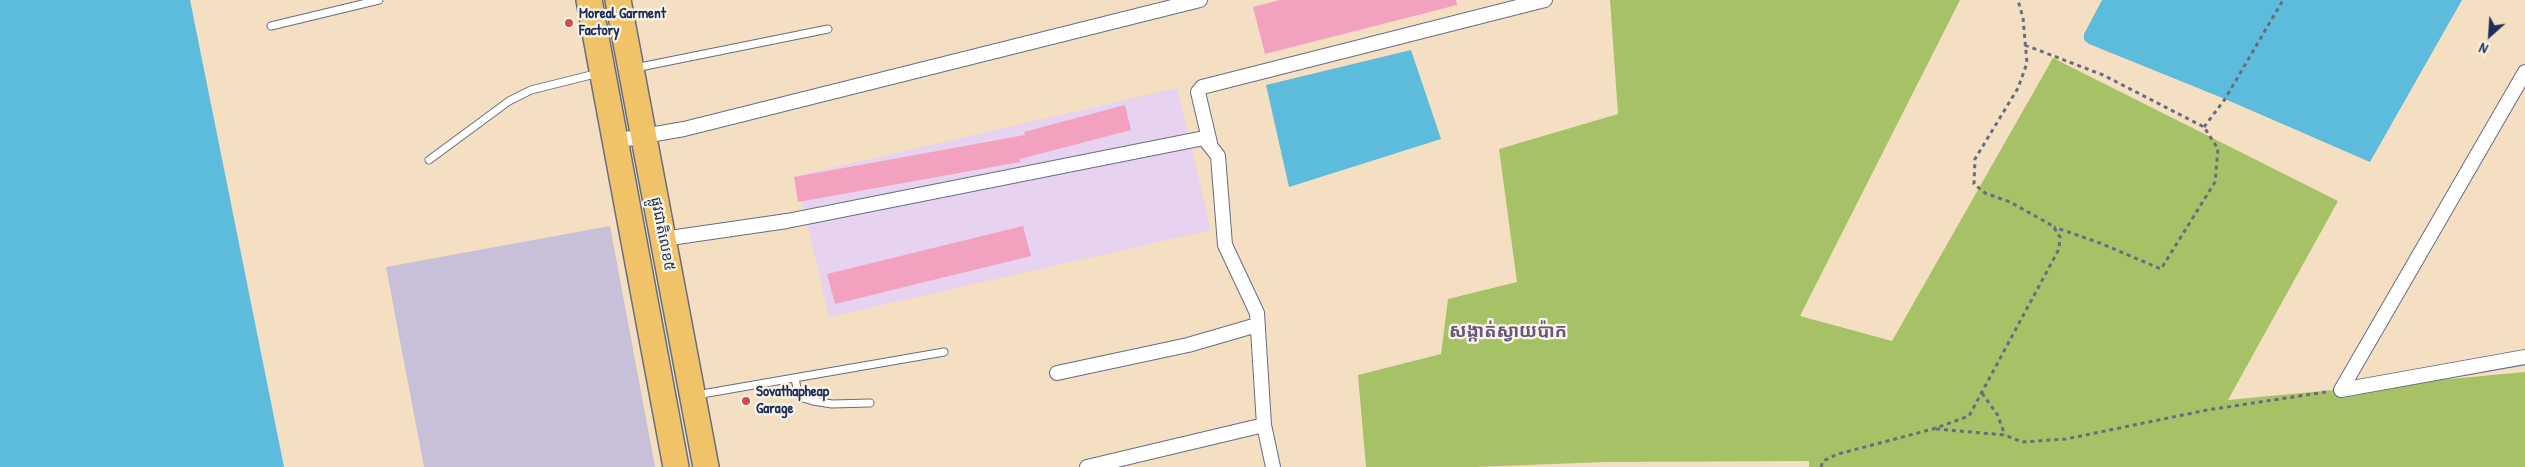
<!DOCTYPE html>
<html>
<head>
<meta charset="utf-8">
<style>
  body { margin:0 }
  #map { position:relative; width:2525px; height:467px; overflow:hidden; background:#f4dfc2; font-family:"Patrick Hand",sans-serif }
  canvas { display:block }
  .north { position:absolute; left:2465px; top:10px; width:50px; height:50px; -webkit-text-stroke:4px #fcf5e5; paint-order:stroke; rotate:206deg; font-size:14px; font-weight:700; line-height:20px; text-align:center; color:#1b2f5e }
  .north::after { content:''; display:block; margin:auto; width:18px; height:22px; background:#1b2f5e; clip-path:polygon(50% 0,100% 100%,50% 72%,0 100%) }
</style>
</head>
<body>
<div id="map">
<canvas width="2525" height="467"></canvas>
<div class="north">N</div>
</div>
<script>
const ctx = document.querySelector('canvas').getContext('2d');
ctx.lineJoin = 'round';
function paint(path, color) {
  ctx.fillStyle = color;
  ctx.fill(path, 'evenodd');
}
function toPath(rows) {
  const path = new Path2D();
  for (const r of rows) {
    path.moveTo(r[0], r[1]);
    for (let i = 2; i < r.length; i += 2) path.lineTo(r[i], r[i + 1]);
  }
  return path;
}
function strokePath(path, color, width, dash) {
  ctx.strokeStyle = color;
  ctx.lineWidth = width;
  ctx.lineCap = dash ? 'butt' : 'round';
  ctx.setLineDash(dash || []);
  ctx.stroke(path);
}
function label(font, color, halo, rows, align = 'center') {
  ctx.font = font + ' "Patrick Hand","Noto Sans Khmer",sans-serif';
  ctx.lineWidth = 4.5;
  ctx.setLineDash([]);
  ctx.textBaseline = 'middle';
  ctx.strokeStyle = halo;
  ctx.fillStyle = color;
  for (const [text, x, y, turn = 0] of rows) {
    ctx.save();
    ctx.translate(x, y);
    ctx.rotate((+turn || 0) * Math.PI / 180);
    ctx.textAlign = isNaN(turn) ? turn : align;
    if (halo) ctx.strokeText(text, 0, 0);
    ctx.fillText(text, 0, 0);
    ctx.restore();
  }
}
paint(toPath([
  [1177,88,1211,230,829,317,796,176]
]), '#e7d2ef');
paint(toPath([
  [610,226,655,467,424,467,386,267]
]), '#c8bfd8');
paint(toPath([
  [1610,0,1960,0,1800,316,1892,341,2053,58,2338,201,2228,400,2525,372,2525,467,1809,467,1809,461,1606,462,1475,467,1366,467,1358,375,1441,354,1448,299,1517,282,1499,149,1618,114]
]), '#a7c167');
paint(toPath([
  [0,0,190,0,284,467,0,467],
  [2102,0,2462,0,2370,162,2225,99,2089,44,2084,40,2084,34],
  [1411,50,1441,139,1289,187,1266,85]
]), '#5dbbdb');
paint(toPath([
  [1280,0,1456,0,1457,5,1265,54,1253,7],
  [1125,105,1131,130,1020,159,1020,162,798,202,794,177,1025,135,1024,132],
  [1023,226,1031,256,835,304,827,274]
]), '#f2a2be');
const lane = toPath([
  [271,26,379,0],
  [635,68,828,29],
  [429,160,509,101,531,90,599,73],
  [795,379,798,392,803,398,813,401,832,404,870,403],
  [696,395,944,352]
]);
const street = toPath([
  [2525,72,2341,390,2525,357],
  [615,141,684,129,1200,0],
  [1210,143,1198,92,1202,87,1545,0],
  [663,239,787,221,1204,138,1218,156,1225,245,1257,313,1264,425,1273,467],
  [1057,373,1188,345,1257,325],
  [1087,467,1264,425]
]);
const highway = toPath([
  [589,0,676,467],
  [618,0,706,467]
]);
strokePath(lane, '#676d81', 9);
strokePath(street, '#676d81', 16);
strokePath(highway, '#676d81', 28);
strokePath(toPath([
  [2025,45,2103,75,2204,127,2218,149,2215,182,2161,269,2100,243,2054,227],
  [2204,127,2225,99,2283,0],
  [1982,393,1997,414,2005,435],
  [1936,429,2005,435,2022,442,2066,439,2207,410,2326,392],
  [1821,467,1823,461,1838,454,1933,429,1969,416,2059,249,2060,237,2053,226,2010,202,1985,193,1974,184,1975,159,2018,88,2027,63,2023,18,2018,0]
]), '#676d81', 3, [4, 4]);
strokePath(lane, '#fff', 7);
strokePath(street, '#fff', 14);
strokePath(highway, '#f1c369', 25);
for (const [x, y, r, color] of [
  [569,23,5,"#d1495b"],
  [746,401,5,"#d1495b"]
]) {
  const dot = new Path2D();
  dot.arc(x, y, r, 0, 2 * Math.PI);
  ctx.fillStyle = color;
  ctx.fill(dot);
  strokePath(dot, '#fcf5e5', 2);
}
label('bold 15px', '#1b2f5e', '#fcf5e5', [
  ["Moreal Garment",579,14],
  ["Factory",579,31],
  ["Sovathapheap",756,392],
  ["Garage",756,409]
], 'left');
label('15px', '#1b2f5e', '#fcf5e5', [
  ["ផ្លូវជាតិលេខ៥",662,234,79]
]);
label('bold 18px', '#665780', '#fcf5e5', [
  ["សង្កាត់ស្វាយប៉ាក",1508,332]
]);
</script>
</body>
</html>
